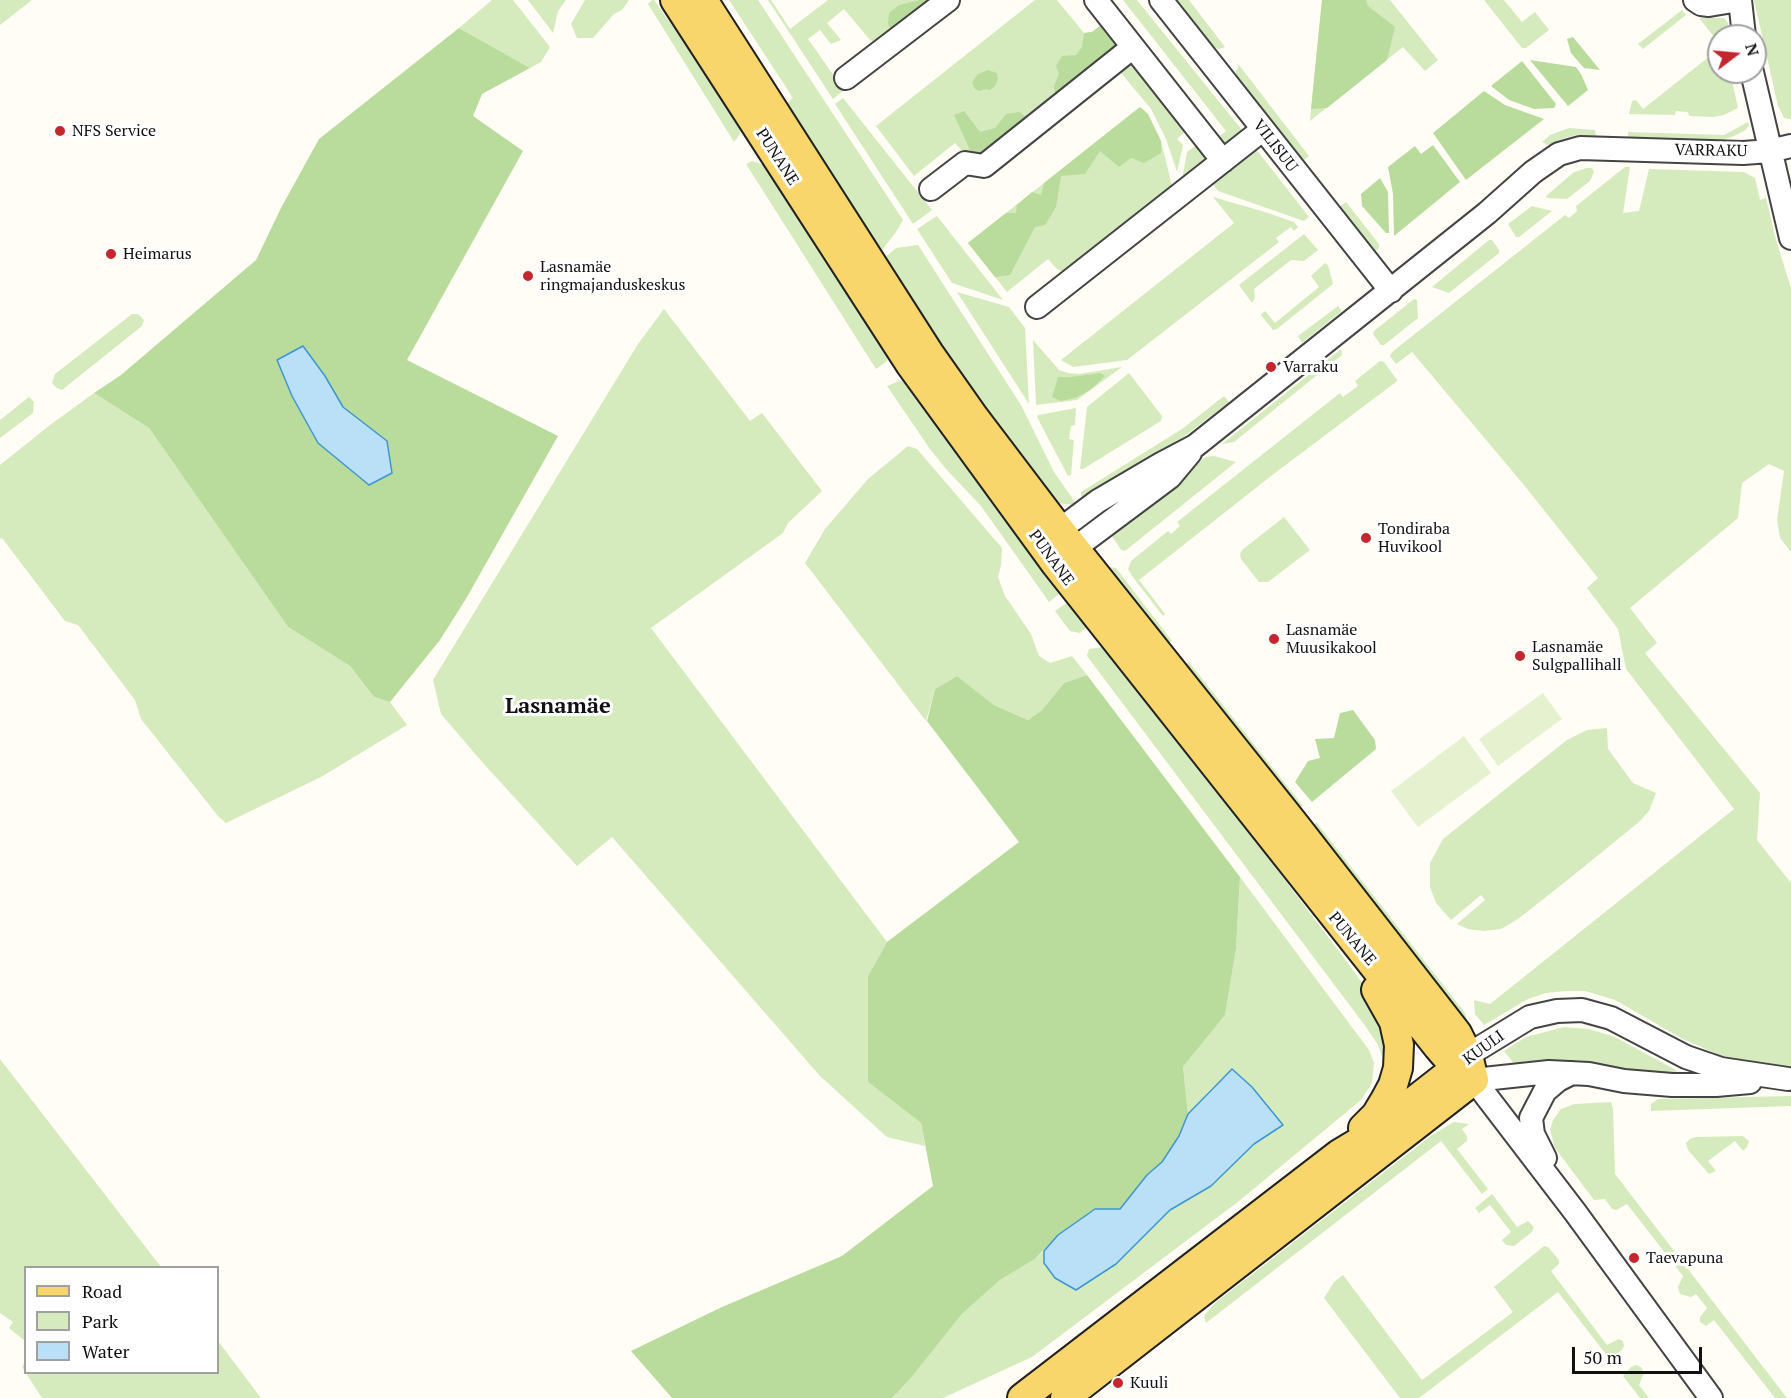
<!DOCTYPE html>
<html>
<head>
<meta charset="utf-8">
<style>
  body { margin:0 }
  #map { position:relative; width:1791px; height:1398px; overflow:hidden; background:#fffdf5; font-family:"PT Serif",serif }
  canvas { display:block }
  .legend { position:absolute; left:24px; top:1266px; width:195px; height:108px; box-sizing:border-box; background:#fff; border:2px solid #a0a0a0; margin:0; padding:8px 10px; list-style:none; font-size:18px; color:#111 }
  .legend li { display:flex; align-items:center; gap:12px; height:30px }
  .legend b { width:30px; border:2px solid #a0a0a0 }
  .north { position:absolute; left:1707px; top:24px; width:60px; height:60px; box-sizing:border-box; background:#fff; border:2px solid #a0a0a0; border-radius:50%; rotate:74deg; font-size:16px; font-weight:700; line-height:24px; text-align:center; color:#111 }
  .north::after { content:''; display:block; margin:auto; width:21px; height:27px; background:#c4262e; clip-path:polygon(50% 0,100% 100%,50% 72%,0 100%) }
  .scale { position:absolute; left:1572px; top:1347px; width:130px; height:27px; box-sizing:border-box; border:3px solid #111; border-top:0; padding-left:8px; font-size:18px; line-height:21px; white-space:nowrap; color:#111; -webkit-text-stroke:4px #fff; paint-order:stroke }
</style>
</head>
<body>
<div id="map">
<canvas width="1791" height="1398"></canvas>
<ul class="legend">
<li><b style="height:8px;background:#f9d66b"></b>Road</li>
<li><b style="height:16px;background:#d5ebbd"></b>Park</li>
<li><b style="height:16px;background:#b9e0f7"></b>Water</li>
</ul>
<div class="north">N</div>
<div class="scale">50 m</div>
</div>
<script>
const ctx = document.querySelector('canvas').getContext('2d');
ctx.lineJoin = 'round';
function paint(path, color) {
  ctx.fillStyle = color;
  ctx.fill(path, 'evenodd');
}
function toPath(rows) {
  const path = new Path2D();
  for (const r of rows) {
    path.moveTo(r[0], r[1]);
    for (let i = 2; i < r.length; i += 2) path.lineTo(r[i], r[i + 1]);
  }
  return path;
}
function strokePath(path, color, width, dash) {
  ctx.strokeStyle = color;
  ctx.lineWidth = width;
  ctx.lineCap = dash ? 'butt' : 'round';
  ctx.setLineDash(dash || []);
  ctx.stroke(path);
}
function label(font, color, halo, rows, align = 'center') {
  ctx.font = font + ' "PT Serif",serif';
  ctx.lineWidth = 6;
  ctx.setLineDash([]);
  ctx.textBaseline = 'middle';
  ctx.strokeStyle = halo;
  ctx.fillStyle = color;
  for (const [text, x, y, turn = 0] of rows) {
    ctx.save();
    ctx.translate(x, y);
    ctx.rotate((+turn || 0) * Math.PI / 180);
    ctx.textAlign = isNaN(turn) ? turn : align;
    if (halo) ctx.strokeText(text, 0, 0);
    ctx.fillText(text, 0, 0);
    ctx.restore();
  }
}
paint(toPath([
  [0,0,32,0,0,25],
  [492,0,513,0,550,47,541,62,530,68,459,28],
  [528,0,566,0,558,11,553,33],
  [585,0,629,0,622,10,614,14,593,38,577,38,571,24],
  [652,0,654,0,668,20,697,54,739,121,740,134,734,142,648,4],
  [729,0,758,0,903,220,896,232,882,250,876,252,785,111,788,102,793,98],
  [768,0,771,0,790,29,828,0,934,0,875,42,870,40,844,9,827,23,841,40,831,44,820,30,808,39,844,90,833,99],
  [1035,0,1057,0,1084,33,1092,32,1104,23,1113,50,978,154,964,153,955,143,914,176,876,126],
  [1123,0,1137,0,1246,135,1228,145,1215,140,1226,131],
  [1175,0,1189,0,1225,47,1220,49,1212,47],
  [1322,0,1390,0,1438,60,1425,71,1403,47,1310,121],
  [1484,0,1504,0,1522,22,1535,12,1549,30,1526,48,1522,48],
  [1754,0,1791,0,1791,119,1789,119,1784,118,1778,106],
  [1682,10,1686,15,1643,49,1638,44],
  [1699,18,1724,18,1728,23,1731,36,1719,36,1719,43],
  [1715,52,1719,57,1719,72,1730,72,1738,108,1724,115,1713,117,1689,116,1688,112,1676,111,1675,115,1629,114,1632,101,1636,100,1643,109],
  [1132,56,1188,129,1177,139,1183,145,1177,172,1166,139,1151,109,1117,68],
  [1239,65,1309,156,1302,162,1236,79,1236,71],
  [843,98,932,210,913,224,835,104],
  [1140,107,1148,114,1161,141,1173,190,1072,271,1063,272,1056,268,1048,259,1007,292,968,243],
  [1748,122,1749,126,1744,131,1732,137,1717,141,1628,139,1628,132,1724,135],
  [1569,128,1595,130,1596,136,1576,135,1562,139,1550,146,1542,142,1550,135],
  [1199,143,1209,159,1181,185,1187,152],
  [1256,149,1309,217,1304,221,1218,191,1213,184],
  [752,161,768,166,889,350,887,361,876,369,746,164],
  [1625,167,1630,167,1623,213,1639,211,1649,169,1744,172,1755,178,1760,200,1766,198,1776,240,1791,288,1791,552,1780,538,1777,520,1784,471,1769,464,1742,483,1738,518,1630,608,1657,643,1645,653,1760,793,1757,840,1791,883,1791,1068,1742,1062,1717,1054,1681,1038,1615,1000,1585,991,1566,991,1546,993,1528,999,1484,1025,1475,1014,1474,1000,1490,1004,1734,809,1626,669,1618,629,1587,588,1598,578,1524,485,1412,352,1396,364,1390,356,1392,352,1565,215,1569,218,1577,211,1576,206],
  [1587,168,1592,168,1594,172,1590,181,1567,199,1547,198,1546,196,1574,172],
  [1213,197,1265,212,1294,222,1298,227,1294,231,1291,227,1276,238,1279,242,1127,360,1073,367,1061,360,1234,223],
  [1346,202,1379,244,1379,248,1375,252,1339,207],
  [1532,206,1552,211,1519,237,1516,237,1508,224],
  [937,216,1003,300,952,283,917,229],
  [1304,234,1318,250,1304,261,1291,260,1254,289,1255,298,1252,303,1239,285],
  [1489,240,1492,240,1499,250,1499,253,1449,293,1432,287],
  [918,245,1021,405,1054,472,1075,502,1074,505,1056,503,1020,464,882,260,896,248],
  [1325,263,1328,265,1333,284,1277,329,1273,330,1261,315,1265,311,1275,323,1319,287,1311,276],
  [957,292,1009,307,1025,328,1029,404],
  [1414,299,1417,300,1418,318,1384,345,1381,345,1373,334,1374,331],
  [1338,306,1342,311,1302,343,1298,336],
  [664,309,750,421,762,413,822,491,788,523,783,533,651,628,887,942,868,976,868,1082,921,1123,925,1146,887,1137,820,1076,612,837,577,866,483,763,441,714,433,680,638,344],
  [132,314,138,314,144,320,142,326,62,390,57,388,52,383,55,374],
  [1033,340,1059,370,1068,373,1079,374,1122,367,1077,400,1036,405],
  [1341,349,1342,355,1234,442,1222,444],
  [1380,361,1384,362,1397,380,1396,382,1271,476,1139,580,1165,614,1163,616,1132,576,1128,569,1131,561,1168,531,1171,534,1180,526,1177,522,1340,393,1343,397,1358,386,1355,381],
  [1129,373,1162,416,1161,421,1083,469,1080,469,1087,407],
  [902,380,909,382,1064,590,1049,602,981,506,946,469,930,449,887,386],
  [94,393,149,428,288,627,350,666,374,697,390,702,407,725,321,777,226,823,218,816,141,719,135,700,78,625,65,621,2,538,0,539,0,465,50,425],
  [1224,396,1229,402,1186,435,1085,499,1081,495,1081,492,1182,429],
  [29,397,34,402,33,413,0,438,0,420],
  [1076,408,1075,425,1071,426,1069,439,1074,440,1071,475,1068,476,1037,417,1038,415],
  [908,446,917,449,1002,548,1001,565,998,577,1005,596,1031,634,1039,656,1050,663,1072,656,1087,675,1064,683,1042,710,1028,720,994,705,957,676,935,689,926,721,805,563,825,529,868,479],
  [1214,456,1236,462,1125,551,1121,550,1109,531,1200,461,1206,457],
  [1284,517,1310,550,1268,582,1259,582,1241,559,1240,554,1242,550],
  [1110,567,1116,568,1172,641,1166,644,1105,572],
  [1071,600,1090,624,1080,633,1070,631,1055,611],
  [1103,647,1110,649,1347,962,1381,1009,1386,1060,1382,1056,1378,1045,1366,1027,1087,656,1089,649],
  [1188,661,1303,806,1298,807,1186,668],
  [1607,728,1608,749,1633,783,1656,793,1649,811,1639,822,1570,878,1518,919,1501,929,1484,931,1468,929,1457,924,1485,900,1481,895,1451,920,1436,903,1430,887,1430,863,1443,839,1567,740,1587,730],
  [1316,822,1465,1013,1467,1021,1456,1014,1313,829],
  [1240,877,1369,1050,1374,1063,1372,1083,1361,1100,1239,1201,1032,1357,943,1398,892,1398,911,1378,962,1314,1000,1280,1035,1259,1044,1251,1045,1263,1116,1264,1170,1210,1211,1186,1254,1144,1283,1125,1232,1069,1209,1091,1188,1114,1183,1067,1225,1015,1236,949],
  [1564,1027,1589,1029,1615,1037,1674,1069,1679,1073,1679,1077,1516,1066,1504,1051,1526,1037],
  [0,1059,161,1267,26,1268,25,1341,9,1328,13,1322,0,1313],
  [1791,1096,1791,1106,1651,1111,1651,1104,1658,1099],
  [1611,1102,1613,1109,1615,1174,1787,1398,1775,1398,1714,1320,1706,1326,1700,1322,1700,1317,1707,1308,1696,1294,1691,1297,1680,1294,1678,1287,1683,1276,1627,1204,1616,1210,1612,1209,1605,1199,1594,1200,1555,1148,1550,1130,1553,1120,1561,1109,1574,1104],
  [1454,1122,1469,1124,1462,1129,1467,1136,1467,1141,1457,1149,1488,1189,1482,1194,1441,1141,1206,1323,1204,1316,1215,1303,1432,1135],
  [1743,1136,1749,1141,1747,1147,1743,1151,1735,1141,1708,1161,1716,1171,1709,1174,1688,1150,1686,1143,1690,1139,1695,1137],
  [1492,1194,1517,1227,1528,1221,1534,1227,1532,1232,1514,1246,1506,1245,1502,1240,1511,1232,1490,1205,1479,1213,1475,1208],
  [1544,1246,1548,1247,1559,1260,1559,1264,1551,1271,1607,1345,1619,1339,1623,1341,1624,1346,1622,1350,1613,1357,1608,1357,1558,1292,1419,1398,1400,1398,1324,1298,1334,1282,1343,1275,1422,1380,1513,1312,1494,1287],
  [218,1341,261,1398,42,1398,22,1367,25,1362,26,1372,218,1372],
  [1636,1365,1641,1367,1644,1373,1639,1385,1649,1398,1640,1398,1623,1376,1631,1367]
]), '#d5ebbd');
paint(toPath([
  [920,0,933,0,897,29,890,28,888,24,889,13,899,5],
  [1322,0,1366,0,1368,6,1395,27,1387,60,1327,108,1311,109],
  [1104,23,1116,42,1113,50,1055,94,1054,86,1059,74,1056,66,1062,56,1076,55,1082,47,1084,33,1092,32],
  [459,28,530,68,482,94,473,116,523,151,407,360,558,436,467,597,440,640,390,702,374,697,350,666,288,627,149,428,94,393,121,375,256,260,281,208,319,139],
  [1573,37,1600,70,1584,68,1571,53,1567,39],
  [1530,60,1576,67,1581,74,1588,90,1568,106],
  [1522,61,1556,104,1554,108,1534,109,1509,100,1491,86],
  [988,70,997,73,998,79,995,86,990,90,985,89,979,91,975,89,972,82,978,74],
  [1484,91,1505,105,1544,119,1466,180,1433,133],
  [1140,107,1148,114,1161,141,1161,153,1144,163,1131,158,1119,167,1100,151,1085,174,1061,176,1056,207,1045,225,1035,227,1010,275,995,277,968,243,1006,213,1016,213,1017,205,1032,192,1041,195,1044,183],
  [964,111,980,132,995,128,1006,114,1019,112,1026,117,978,154,970,150,954,115],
  [1433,145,1460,182,1394,236,1393,194,1388,167,1415,146,1421,154],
  [1380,178,1388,192,1389,233,1386,233,1362,206,1361,194],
  [1100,373,1105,376,1090,390,1075,398,1061,401,1052,397,1058,377,1071,377],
  [1087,675,1240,877,1236,949,1225,1015,1183,1067,1188,1114,1179,1136,1162,1162,1147,1175,1120,1209,1095,1209,1058,1235,1035,1259,1000,1280,962,1314,911,1378,892,1398,672,1398,631,1351,722,1307,842,1256,933,1186,921,1123,868,1082,868,976,887,942,1019,842,927,721,935,689,957,676,994,705,1028,720,1042,710,1064,683],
  [1353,710,1375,740,1376,749,1312,802,1295,782,1308,761,1320,758,1315,739,1334,738,1340,713]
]), '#b9dc9c');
paint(toPath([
  [1543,693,1562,719,1498,766,1479,739],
  [1464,736,1491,773,1418,827,1391,791]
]), '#e6f2cf');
const water = toPath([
  [303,346,325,376,343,407,387,441,392,473,369,485,318,443,292,396,277,360,303,346],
  [1232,1069,1252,1087,1283,1125,1254,1144,1211,1186,1170,1210,1116,1264,1076,1290,1055,1278,1044,1263,1044,1251,1058,1235,1095,1209,1120,1209,1147,1175,1162,1162,1179,1136,1188,1114,1232,1069]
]);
paint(water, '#b9e0f7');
strokePath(water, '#3f96cf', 1.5);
const minor = toPath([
  [1096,0,1223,161],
  [1161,0,1391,291],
  [1695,0,1701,4,1709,5,1739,0],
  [1740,0,1744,36],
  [1752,72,1791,238],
  [846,78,948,0],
  [931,189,965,163,984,166,1133,47],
  [1037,307,1262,130],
  [1046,540,1098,501,1161,464,1195,446,1487,213,1533,172,1559,154,1580,148,1743,153,1770,151,1791,146],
  [1063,557,1170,477,1190,453],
  [1457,1068,1468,1055,1530,1017,1557,1011,1582,1010,1611,1018,1686,1057,1721,1069,1788,1079],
  [1474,1080,1575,1212,1711,1398],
  [1474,1080,1549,1072,1589,1074,1624,1081,1672,1085,1716,1085,1750,1082],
  [1545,1158,1533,1134,1531,1118,1545,1091,1558,1080,1572,1073]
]);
const major = toPath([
  [675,0,910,364,1055,563,1438,1047,1456,1068,1474,1080],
  [703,0,929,353,974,417,1059,529,1295,825,1457,1033,1468,1055,1474,1080],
  [1363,1128,1376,1115,1385,1100,1393,1085,1398,1068,1399,1045,1394,1022,1376,990],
  [1022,1398,1339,1154,1369,1136,1456,1068],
  [1065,1398,1474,1080]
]);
strokePath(minor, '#444', 26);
strokePath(major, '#222', 32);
strokePath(minor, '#fff', 22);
strokePath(major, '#f9d66b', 28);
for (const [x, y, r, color] of [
  [60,131,6,"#c4262e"],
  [111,254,6,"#c4262e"],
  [528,276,6,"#c4262e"],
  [1271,367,6,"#c4262e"],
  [1366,538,6,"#c4262e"],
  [1274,639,6,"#c4262e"],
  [1520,656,6,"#c4262e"],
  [1634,1258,6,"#c4262e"],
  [1118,1383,6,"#c4262e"]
]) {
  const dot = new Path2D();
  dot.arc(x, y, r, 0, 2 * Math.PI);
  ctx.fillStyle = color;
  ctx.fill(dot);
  strokePath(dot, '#fff', 2);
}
label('16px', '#111', '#fff', [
  ["NFS Service",72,131],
  ["Heimarus",123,254],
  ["Lasnamäe",540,267],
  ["ringmajanduskeskus",540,285],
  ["Varraku",1283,367],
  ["Tondiraba",1378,529],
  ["Huvikool",1378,547],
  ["Lasnamäe",1286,630],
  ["Muusikakool",1286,648],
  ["Lasnamäe",1532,647],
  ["Sulgpallihall",1532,665],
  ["Taevapuna",1646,1258],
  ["Kuuli",1130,1383]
], 'left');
label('16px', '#111', '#fff', [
  ["VILISUU",1275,146,52],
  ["VARRAKU",1711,151,1],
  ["PUNANE",777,157,57],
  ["PUNANE",1051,558,54],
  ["PUNANE",1352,939,50],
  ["KUULI",1484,1048,-36]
]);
label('bold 22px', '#111', '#fff', [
  ["Lasnamäe",558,707]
]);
</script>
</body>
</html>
